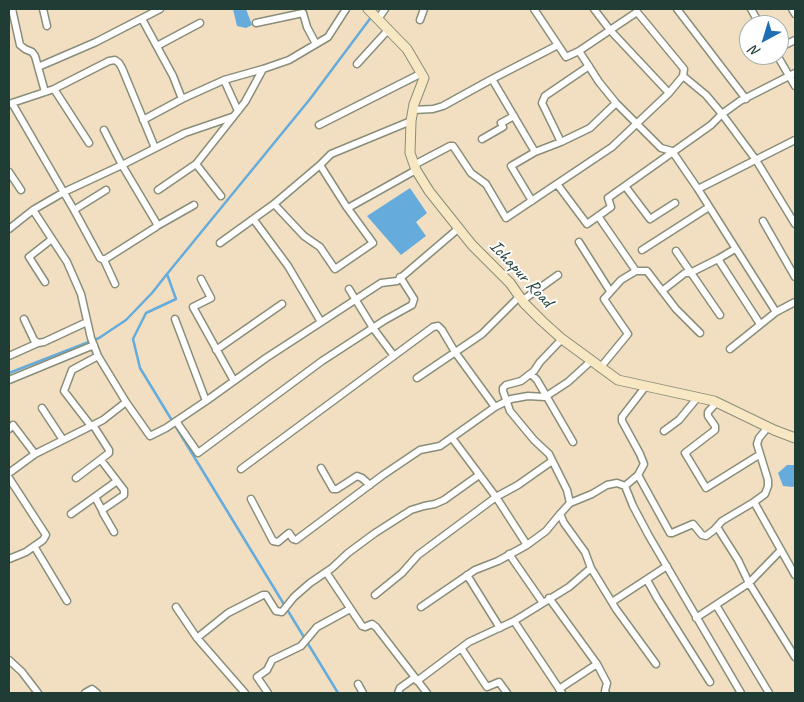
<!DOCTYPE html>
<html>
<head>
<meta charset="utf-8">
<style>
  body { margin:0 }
  #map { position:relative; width:804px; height:702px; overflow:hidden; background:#f2dfc1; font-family:Caveat,sans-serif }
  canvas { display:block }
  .frame { position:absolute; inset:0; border:10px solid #1f3d34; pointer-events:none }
  .north { position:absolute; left:739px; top:15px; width:50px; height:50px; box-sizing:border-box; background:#fff; border:1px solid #a5b1ae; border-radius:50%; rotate:219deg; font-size:14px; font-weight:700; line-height:20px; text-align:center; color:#1f3d34 }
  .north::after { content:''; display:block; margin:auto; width:18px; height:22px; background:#1f6fb2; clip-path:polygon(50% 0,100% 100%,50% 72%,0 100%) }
</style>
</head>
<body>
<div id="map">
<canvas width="804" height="702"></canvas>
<div class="frame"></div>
<div class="north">N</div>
</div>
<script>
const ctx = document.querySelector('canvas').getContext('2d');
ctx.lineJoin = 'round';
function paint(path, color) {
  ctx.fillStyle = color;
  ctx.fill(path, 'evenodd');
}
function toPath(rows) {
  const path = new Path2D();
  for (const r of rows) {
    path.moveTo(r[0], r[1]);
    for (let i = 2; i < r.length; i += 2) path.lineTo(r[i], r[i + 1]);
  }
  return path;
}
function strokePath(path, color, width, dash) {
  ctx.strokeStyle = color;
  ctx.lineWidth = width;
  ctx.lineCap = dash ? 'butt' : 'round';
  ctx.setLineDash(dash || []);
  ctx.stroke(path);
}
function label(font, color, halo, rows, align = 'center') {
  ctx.font = font + ' Caveat,sans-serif';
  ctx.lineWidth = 4;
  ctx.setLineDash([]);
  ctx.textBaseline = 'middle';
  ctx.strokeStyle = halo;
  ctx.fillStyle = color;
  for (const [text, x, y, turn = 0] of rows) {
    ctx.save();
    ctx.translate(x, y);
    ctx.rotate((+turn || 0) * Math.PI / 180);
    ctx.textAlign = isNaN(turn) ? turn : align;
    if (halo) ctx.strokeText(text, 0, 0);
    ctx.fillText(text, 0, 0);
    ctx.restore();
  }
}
paint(toPath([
  [233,9,246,9,252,25,246,28,237,26],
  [410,188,427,213,416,222,426,236,401,255,367,216],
  [787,465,795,465,795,485,793,487,783,486,778,473]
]), '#65acdc');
strokePath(toPath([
  [9,373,99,338,126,320,152,293,167,274],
  [338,693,140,368,133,339,146,313,176,299,167,274,310,99,372,16]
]), '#65acdc', 2.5);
const street = toPath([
  [12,9,20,45,25,49,32,52,35,56,45,92],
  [43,9,47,26],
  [594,9,610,30,669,93],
  [677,9,746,99],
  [751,9,760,25],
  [792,9,795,14],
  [142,19,173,76,182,99,224,80,263,69],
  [378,19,385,9],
  [420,20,424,9],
  [256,23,303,13,307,27,316,44],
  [157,46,200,23],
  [779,48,795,40],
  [579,51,599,82,616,103,661,148,672,151,698,189,776,312,795,302],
  [777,55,795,86],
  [357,64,388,30],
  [38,67,96,42,160,9],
  [683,76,706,95,722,114,756,160,795,224],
  [492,79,558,45],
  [224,80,238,111],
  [54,89,89,143],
  [12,103,74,210,106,190],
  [9,104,54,89,109,61,115,60,119,63,122,68,155,148],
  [413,110,433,109,443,106,492,79,535,152],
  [143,120,182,99],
  [319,125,422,73],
  [482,139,503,127,501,123,514,116],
  [561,142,542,103,545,96,589,66],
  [414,165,450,146,453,146,471,173,486,184,506,218,612,147,669,93,683,76,684,69,637,12,579,51,566,57,534,9],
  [9,172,21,190],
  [557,184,587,224,611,207,608,198,711,125,722,114,740,101,795,73],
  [625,186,650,219,675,203],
  [698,189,795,140],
  [158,190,196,164],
  [221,196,196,164,245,102,263,69,289,60,328,37,346,9],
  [532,201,511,166,535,152,561,142,590,128,616,103],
  [274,204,304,236,320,247,335,269,373,243,346,206,320,165],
  [348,208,416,170],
  [74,210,100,258,104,260,115,284],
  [598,216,636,271,647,271,676,309,700,333],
  [254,220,288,266,321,322],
  [763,221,795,277],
  [157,226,194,205],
  [9,229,33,210],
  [579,242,610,291],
  [220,243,274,204,320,165,331,154,411,121],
  [642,250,709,207],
  [676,251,720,315],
  [718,259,760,324],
  [104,260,156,227,157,224,122,165,104,130],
  [201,279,211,298,193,307,234,381],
  [45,282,29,257,52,239],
  [349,289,373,328,394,356],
  [662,291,685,273,690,273,718,259,735,249],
  [523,300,558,275],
  [24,319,34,340,38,343,44,342,87,322],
  [175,319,206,401],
  [562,339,540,362,534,371,521,381,506,385,503,388,503,391,510,411,534,440,549,454,567,490,570,503,560,514,564,523,585,552,591,568,616,609,656,664],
  [730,349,776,312],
  [216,350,282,304],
  [9,356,38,343],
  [98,356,126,402],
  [600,368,628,334,604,299,621,280,636,271],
  [531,374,537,380,573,442],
  [417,378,482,334,520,296],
  [9,380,94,345],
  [717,402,708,412,708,416,715,426,715,430,685,453,706,488,759,455],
  [42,408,63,440],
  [176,421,198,453,322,361,385,320,412,305,414,299,400,277],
  [91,426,64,391,72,370,98,356,91,338,81,294,67,262,33,210,64,192,122,165,185,133,232,117],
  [9,429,13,425,35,454],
  [664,431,679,420,698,397],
  [452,438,496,497,527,545],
  [101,460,124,490,124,495,102,510,103,513,114,532],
  [321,468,333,489,337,489,357,476,362,478,370,485],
  [241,469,433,327,438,326,442,330,455,352,495,407],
  [9,473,35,454,103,420,126,402,150,436,166,428,206,401,266,358,381,283,397,281,459,228],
  [638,475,670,533,672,533,693,524,702,535,706,536,714,530,722,521,754,502,765,494,768,486,768,480,757,444,759,438,768,427],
  [9,478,46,535,43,540,26,552,9,559],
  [76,478,109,453,109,450,93,425],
  [625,486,638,475,644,464,640,454,622,421,622,417,646,386],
  [95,497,102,510],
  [251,499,273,541,278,542,289,533,293,539,296,540,383,475,420,450,440,446,495,407,511,399,528,396,545,397,568,382,591,361],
  [754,502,795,575],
  [570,503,592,494,607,485,617,483,625,486,633,506,649,536,741,693],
  [71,514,117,481],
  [717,527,738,560,749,583,795,657],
  [34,546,67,601],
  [509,554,543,603],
  [326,572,362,626,365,627,372,624,376,627,427,693],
  [467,575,500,628],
  [647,580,657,598,710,682],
  [375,595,402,573,418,555,496,497,518,485,552,461],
  [549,598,597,664,607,683,605,691,606,693],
  [612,602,667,566],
  [716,605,769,693],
  [176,607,197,638,245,693],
  [421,607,475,570,498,561,527,545,546,531,560,514],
  [696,618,749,583,781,550],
  [514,621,562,693],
  [197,638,228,613,263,595,266,595,276,611,282,612,294,597,310,583,332,568,348,553,375,533,411,510,424,506,435,504,444,500,479,475],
  [461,648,487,687,499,682,507,693],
  [9,660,22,672,38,693],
  [417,681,469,642,514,621,569,587,591,568],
  [358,684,363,693],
  [559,689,597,664],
  [85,693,92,689,97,693],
  [268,693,257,677,267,670,272,660,301,646,317,627,350,609],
  [398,693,400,688,414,678]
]);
const secondary = toPath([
  [368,9,407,49,424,78,414,104,411,121,410,153,416,170,429,191,472,245,510,283,524,303,542,321,562,339,618,380,714,401,774,430,795,438]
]);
strokePath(street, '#888e7a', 9);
strokePath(secondary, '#888e7a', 11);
strokePath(street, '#fff', 6);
strokePath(secondary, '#f7e8c3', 9);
label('18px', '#1f3d34', '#fff', [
  ["Ichapur Road",521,274,47]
]);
</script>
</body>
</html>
